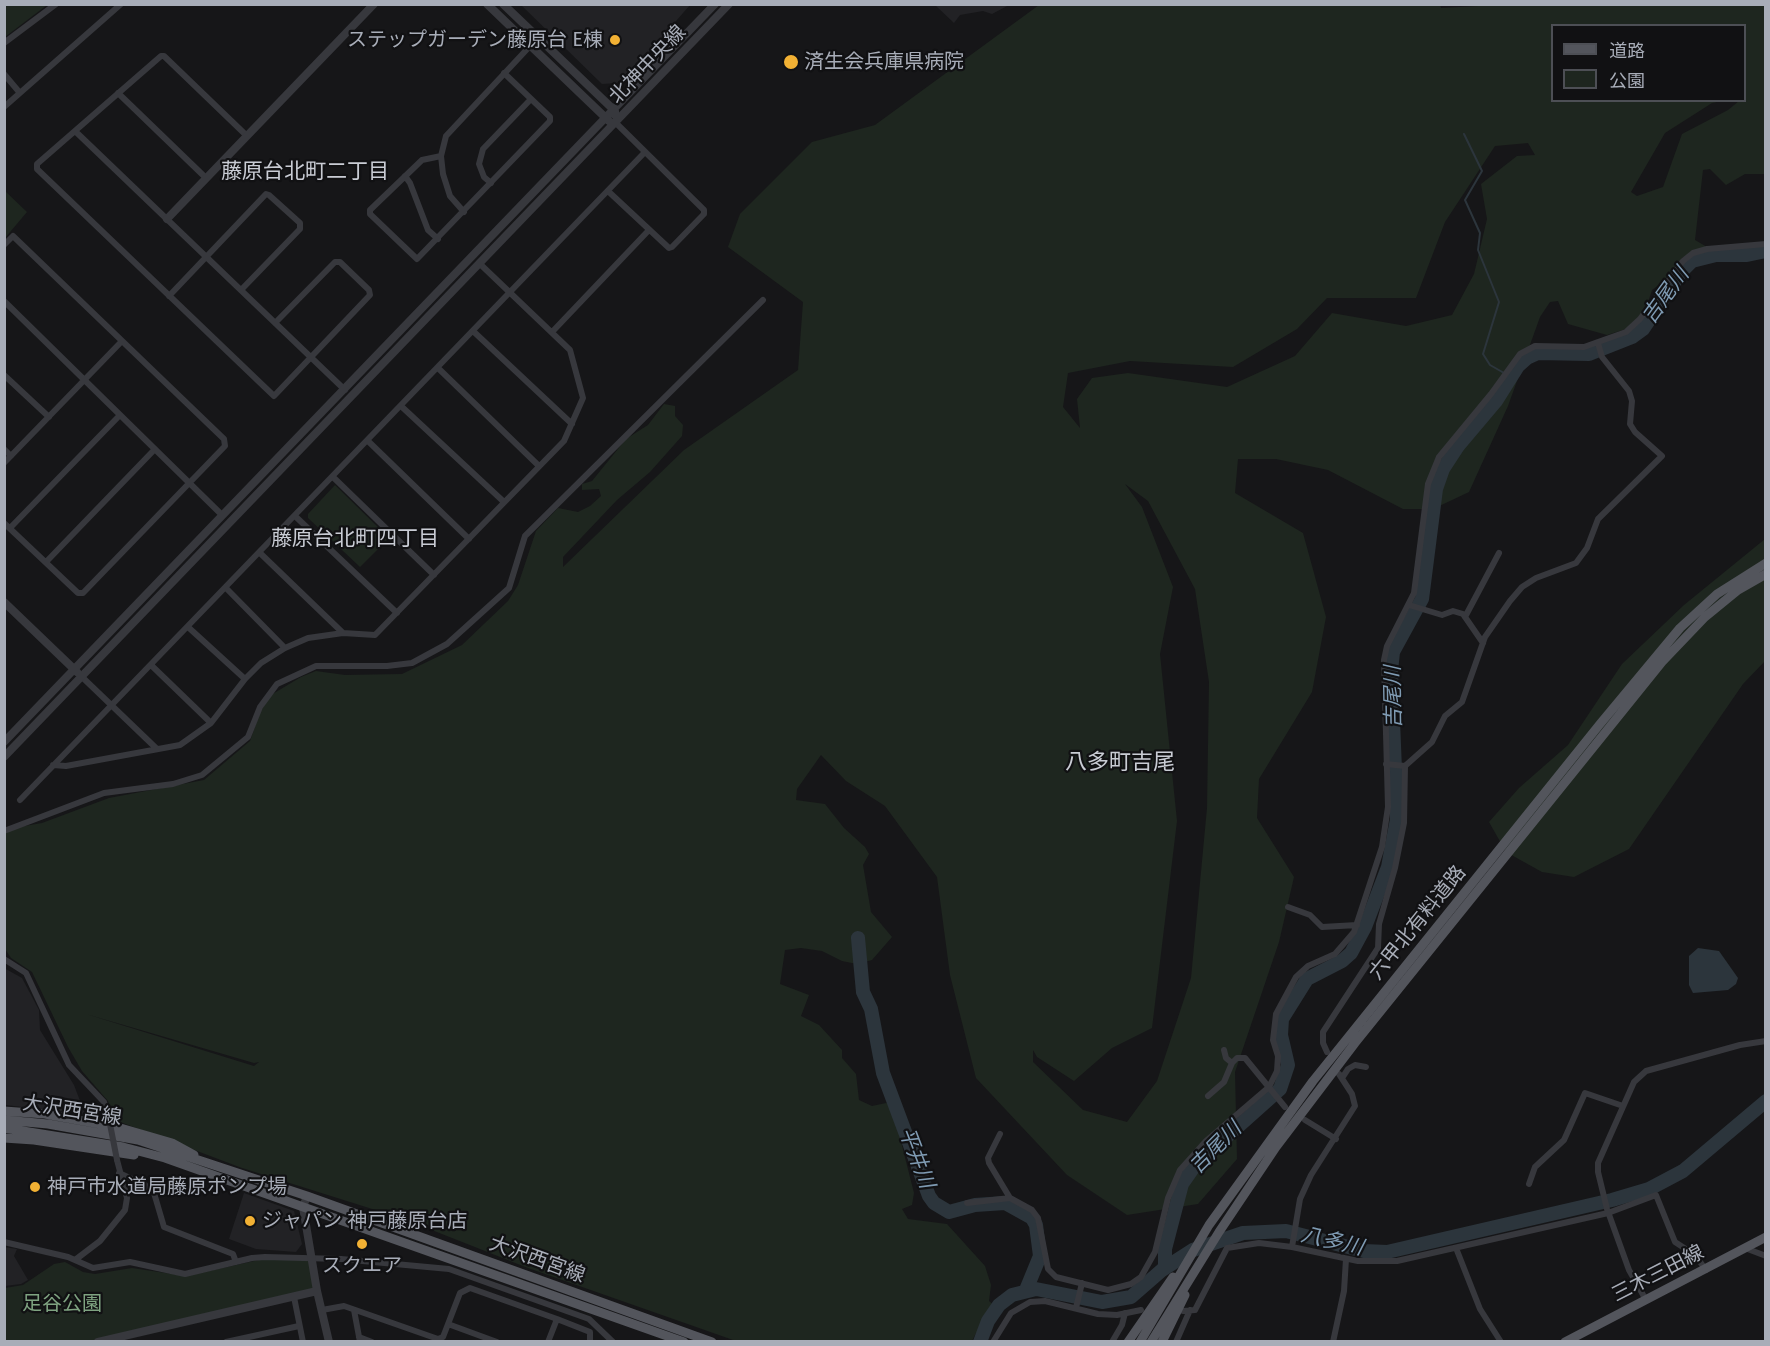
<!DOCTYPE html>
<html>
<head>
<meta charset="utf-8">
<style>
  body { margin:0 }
  #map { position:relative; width:1770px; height:1346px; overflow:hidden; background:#161618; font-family:"Fira Sans","Noto Sans JP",sans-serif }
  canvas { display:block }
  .frame { position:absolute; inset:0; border:6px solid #a8adb8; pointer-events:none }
  .legend { position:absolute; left:1551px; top:24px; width:195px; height:78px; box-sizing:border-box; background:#111113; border:2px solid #4d4f55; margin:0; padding:8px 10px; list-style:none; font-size:18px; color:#a8adb8 }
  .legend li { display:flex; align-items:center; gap:12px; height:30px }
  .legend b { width:30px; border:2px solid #4d4f55 }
</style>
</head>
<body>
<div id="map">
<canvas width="1770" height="1346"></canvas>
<div class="frame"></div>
<ul class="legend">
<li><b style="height:8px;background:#53555c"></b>道路</li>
<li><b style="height:16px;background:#1e261f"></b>公園</li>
</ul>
</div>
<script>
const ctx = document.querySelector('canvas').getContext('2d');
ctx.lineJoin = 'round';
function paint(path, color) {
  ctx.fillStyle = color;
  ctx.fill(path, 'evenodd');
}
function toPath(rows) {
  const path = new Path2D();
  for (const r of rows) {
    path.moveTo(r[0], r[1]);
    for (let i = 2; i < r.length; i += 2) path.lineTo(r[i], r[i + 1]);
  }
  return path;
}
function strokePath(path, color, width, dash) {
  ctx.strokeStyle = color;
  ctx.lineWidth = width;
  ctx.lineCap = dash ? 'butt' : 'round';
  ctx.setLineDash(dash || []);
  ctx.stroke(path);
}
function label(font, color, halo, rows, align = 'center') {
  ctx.font = font + ' "Fira Sans","Noto Sans JP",sans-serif';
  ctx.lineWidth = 4.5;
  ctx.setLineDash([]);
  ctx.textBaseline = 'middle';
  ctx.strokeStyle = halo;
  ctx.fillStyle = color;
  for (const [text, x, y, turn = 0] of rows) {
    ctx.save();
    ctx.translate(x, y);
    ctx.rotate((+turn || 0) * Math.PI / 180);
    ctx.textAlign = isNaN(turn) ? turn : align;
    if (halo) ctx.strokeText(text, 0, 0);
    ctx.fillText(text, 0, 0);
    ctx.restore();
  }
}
paint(toPath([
  [521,5,690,5,649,52,617,83,602,84],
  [935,5,1009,5,992,14,983,11,960,15,954,23],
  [4,968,22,978,39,1010,40,1030,74,1085,85,1114,5,1105],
  [244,1193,294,1211,302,1244,296,1252,256,1249,229,1239],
  [4,1247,17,1249,14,1256,28,1280,21,1284,5,1286]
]), '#222225');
paint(toPath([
  [5,4,47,4,47,5,5,37],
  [1440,4,1441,8,1515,4,1765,5,1765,174,1745,174,1726,185,1710,169,1703,170,1695,240,1707,247,1682,258,1663,282,1652,290,1645,311,1626,329,1607,335,1568,324,1558,301,1550,302,1540,317,1508,406,1469,492,1433,509,1403,509,1328,470,1276,459,1238,459,1235,493,1303,533,1326,617,1312,692,1259,779,1257,818,1294,877,1279,942,1235,1072,1237,1159,1198,1204,1127,1215,1067,1175,976,1078,950,975,937,877,885,806,846,781,821,755,797,789,796,800,825,804,844,828,865,847,869,854,863,865,871,912,892,937,872,960,857,964,842,961,822,951,801,948,785,950,780,984,809,995,801,1016,819,1025,842,1050,842,1058,856,1074,859,1100,872,1106,891,1102,914,1193,912,1205,902,1209,908,1219,947,1224,985,1266,991,1285,989,1301,998,1309,976,1333,972,1341,736,1341,528,1268,404,1219,242,1168,115,1120,108,1101,82,1071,68,1047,32,972,11,958,5,949,4,835,13,828,42,823,109,798,204,780,250,741,260,712,271,695,301,677,316,671,345,675,402,674,462,645,508,601,518,585,536,531,558,508,578,512,590,506,601,496,599,489,582,490,582,484,592,481,626,439,648,425,664,404,675,406,675,416,683,425,682,436,650,472,617,500,563,557,563,567,684,450,798,370,803,302,728,247,740,214,812,142,875,125,1039,5],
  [1552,26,1744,26,1744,100,1739,101,1728,110,1682,134,1663,187,1637,196,1631,192,1665,133,1712,103,1722,101,1552,100],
  [1528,143,1535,155,1517,156,1481,184,1487,219,1474,274,1452,315,1406,326,1332,313,1295,356,1227,387,1128,373,1092,378,1077,399,1080,428,1063,407,1068,373,1130,361,1233,367,1297,329,1327,298,1416,298,1445,222,1495,146],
  [1125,484,1148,501,1195,589,1209,682,1207,808,1191,978,1157,1081,1127,1122,1083,1110,1033,1062,1033,1050,1037,1057,1074,1081,1112,1048,1152,1028,1177,821,1160,654,1173,587,1142,507],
  [86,1014,254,1063,259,1062,254,1066],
  [5,191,27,212,5,238],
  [335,485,389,538,360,567,308,518,308,514],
  [1765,539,1765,661,1743,684,1629,849,1574,877,1542,872,1506,852,1489,822,1519,788,1568,745,1622,664,1684,605],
  [268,1258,313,1260,317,1291,98,1341,5,1342,5,1288,23,1285,54,1264,65,1262,83,1272,95,1274,132,1268,186,1276]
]), '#1e261f');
paint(toPath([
  [1698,948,1719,951,1738,978,1736,984,1728,990,1693,993,1689,985,1689,956]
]), '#2c353c');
strokePath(toPath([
  [1464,134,1482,171,1465,200,1480,233,1478,250,1499,302,1483,354,1490,365,1511,377]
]), '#2c353c', 2);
strokePath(toPath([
  [858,938,863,992,871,1009,883,1073,929,1196,934,1203,949,1212,975,1205,1005,1203,1032,1218,1036,1225,1040,1256,1026,1290],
  [1165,1268,1165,1249,1182,1184,1196,1164,1280,1089,1288,1065,1281,1035,1282,1019,1307,979,1342,961,1351,953,1365,927,1388,867,1397,819,1391,671,1393,652,1422,599,1436,489,1443,469,1458,446,1496,401,1518,366,1527,358,1538,353,1589,354,1632,337,1643,329,1681,272,1692,261,1716,255,1747,255,1766,251],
  [980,1342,988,1321,999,1305,1012,1295,1036,1289,1102,1302,1131,1297,1162,1270,1193,1250,1243,1233,1286,1231,1364,1251,1387,1252,1612,1200,1649,1189,1683,1171,1766,1101]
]), '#2c353c', 14);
strokePath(toPath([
  [4,43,56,4],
  [4,74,20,93],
  [118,93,206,178],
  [4,107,121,4],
  [75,131,345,390],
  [247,136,164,56,161,56,37,164,37,169,274,396,370,295,369,290,340,262,335,262,275,323],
  [441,156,422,160,370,210,370,214,417,259,550,121,550,117,504,73],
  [405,176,410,183,428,230,438,239],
  [491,183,484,177,479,164,483,149,531,99],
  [609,192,669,248,672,247,704,214,704,210,616,123],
  [464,212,450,196,443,174,441,156,446,136,530,46],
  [4,245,13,236,224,439,225,446,83,593,78,593,4,523],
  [169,296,266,194,269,195,300,223,300,229,241,290],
  [4,301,222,515],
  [473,331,572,424],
  [553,331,649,230],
  [438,368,539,466],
  [4,375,49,417],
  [401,406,504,502],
  [368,441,469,539],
  [4,449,11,456],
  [4,463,122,341],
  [333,477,434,575],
  [295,516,397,613],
  [10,528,120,415],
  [260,553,343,633],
  [46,562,155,449],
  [226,588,285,648],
  [1409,605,1442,615,1453,611,1463,614,1483,643],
  [1465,617,1499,553],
  [188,627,245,679],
  [151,665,211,723],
  [81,676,157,749],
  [1386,764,1405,766],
  [53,765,66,766,180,745,211,723,245,679,261,663,285,648,308,638,343,633,375,635,564,441,583,398,570,350,479,263],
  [20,800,645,152],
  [4,831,104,793,173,784,202,775,248,737,260,707,277,684,316,666,387,666,412,663,447,644,509,588,525,536,763,300],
  [1288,907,1310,915,1322,927,1357,925],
  [4,959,26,973,69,1065,104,1102,109,1119],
  [1224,1050,1226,1058,1232,1063],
  [1327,1052,1323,1043,1323,1032,1378,948,1379,924,1395,868,1404,823,1405,766,1432,742,1445,716,1462,702,1485,637,1510,601,1522,587,1536,578,1576,563,1587,548,1598,519,1662,456,1635,432,1630,424,1632,401,1629,391,1602,357,1598,343],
  [1342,1078,1348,1069,1355,1065,1366,1067],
  [1208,1096,1224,1082,1232,1063,1237,1058,1245,1058,1285,1107],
  [1305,1120,1336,1139],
  [1000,1134,988,1158,989,1163,1010,1198,1032,1210,1038,1218,1048,1269,1056,1277,1108,1290,1131,1284,1141,1277,1155,1252,1168,1198,1180,1170,1206,1141,1269,1087,1277,1071,1278,1056,1273,1040,1276,1014,1296,977,1308,966,1335,954,1354,932,1382,847,1388,807,1384,660,1387,646,1414,593,1428,484,1439,457,1491,394,1520,354,1535,346,1584,347,1626,332,1640,319,1683,261,1693,253,1707,249,1766,244],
  [119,1173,145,1185,154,1193,164,1227,233,1254,236,1262],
  [1529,1184,1535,1167,1564,1140,1585,1093,1623,1106],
  [967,1203,1010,1198],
  [4,1242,68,1257,93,1268,130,1262,185,1274,252,1258,265,1257,341,1259,449,1269,589,1319,613,1342],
  [1292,1247,1300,1199,1311,1175,1355,1106,1352,1094,1339,1074],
  [1456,1248,1480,1309,1501,1342],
  [1745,1248,1766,1256],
  [75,1260,100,1241,125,1210,127,1198,117,1160],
  [294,1297,303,1342],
  [1646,1300,1629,1270,1607,1209,1598,1172,1598,1163,1634,1082,1646,1071,1740,1045,1766,1041],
  [1076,1308,1082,1283],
  [322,1310,344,1306,438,1339,443,1337,460,1293,470,1288,557,1319,548,1342],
  [354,1310,360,1342],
  [1183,1311,1195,1310,1227,1248,1259,1243,1292,1247,1358,1261,1397,1261,1608,1213,1656,1195,1675,1242,1695,1255,1706,1270],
  [557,1319,590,1332,590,1342],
  [448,1324,497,1342],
  [359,1337,372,1342],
  [226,1342,299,1326],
  [993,1342,1011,1313,1030,1302,1045,1301,1098,1314,1117,1315,1141,1310],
  [1112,1342,1122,1325,1125,1313],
  [1176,1342,1190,1310],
  [1333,1342,1344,1291,1346,1259]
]), '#37383d', 6);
strokePath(toPath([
  [487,4,609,121],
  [503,4,615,111,615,115],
  [167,219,374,4],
  [4,602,77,672],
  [4,742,715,4],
  [4,757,729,4],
  [307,1196,303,1207,317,1291,329,1342],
  [98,1342,317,1291]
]), '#37383d', 8);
strokePath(toPath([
  [4,1111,45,1114,117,1127,172,1143,194,1155],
  [4,1120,48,1124,138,1140,307,1196,712,1342],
  [4,1128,123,1147,165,1158,684,1342],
  [4,1138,34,1140,134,1155],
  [1128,1342,1173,1277],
  [1140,1342,1209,1225,1313,1081,1600,724,1680,628,1717,594,1766,563],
  [1151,1342,1219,1232,1276,1147,1355,1043,1662,662,1705,617,1738,590,1766,574],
  [1162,1342,1185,1295],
  [1565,1342,1766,1237]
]), '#53555c', 9);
strokePath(toPath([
  [109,1119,117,1160]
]), '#37383d', 6);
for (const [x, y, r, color] of [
  [615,40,6,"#f2b134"],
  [791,62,8,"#f2b134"],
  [35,1187,6,"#f2b134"],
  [250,1221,6,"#f2b134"],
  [362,1244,6,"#f2b134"]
]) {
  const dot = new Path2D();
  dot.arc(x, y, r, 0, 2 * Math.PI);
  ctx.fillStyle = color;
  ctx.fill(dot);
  strokePath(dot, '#111113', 2);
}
label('20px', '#a8adb8', '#111113', [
  ["ステップガーデン藤原台 E棟",603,40,"right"],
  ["済生会兵庫県病院",804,62],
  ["神戸市水道局藤原ポンプ場",47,1187],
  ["ジャパン 神戸藤原台店",262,1221],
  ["スクエア",362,1266,"center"]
], 'left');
label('20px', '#a8adb8', '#111113', [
  ["北神中央線",648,65,-46],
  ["六甲北有料道路",1418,923,-51],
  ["大沢西宮線",72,1111,9],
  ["大沢西宮線",537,1260,20],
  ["三木三田線",1658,1274,-27]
]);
label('20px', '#7fa381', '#111113', [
  ["足谷公園",62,1304]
]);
label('21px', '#c9ccd4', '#111113', [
  ["藤原台北町二丁目",305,172],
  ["藤原台北町四丁目",355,539]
]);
label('italic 21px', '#7f9bb3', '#111113', [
  ["吉尾川",1666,296,-54],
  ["吉尾川",1394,697,-91],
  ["吉尾川",1216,1148,-45],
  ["平井川",916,1158,69],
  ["八多川",1332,1242,13]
]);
label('22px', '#c9ccd4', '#111113', [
  ["八多町吉尾",1120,763]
]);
</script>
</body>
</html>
